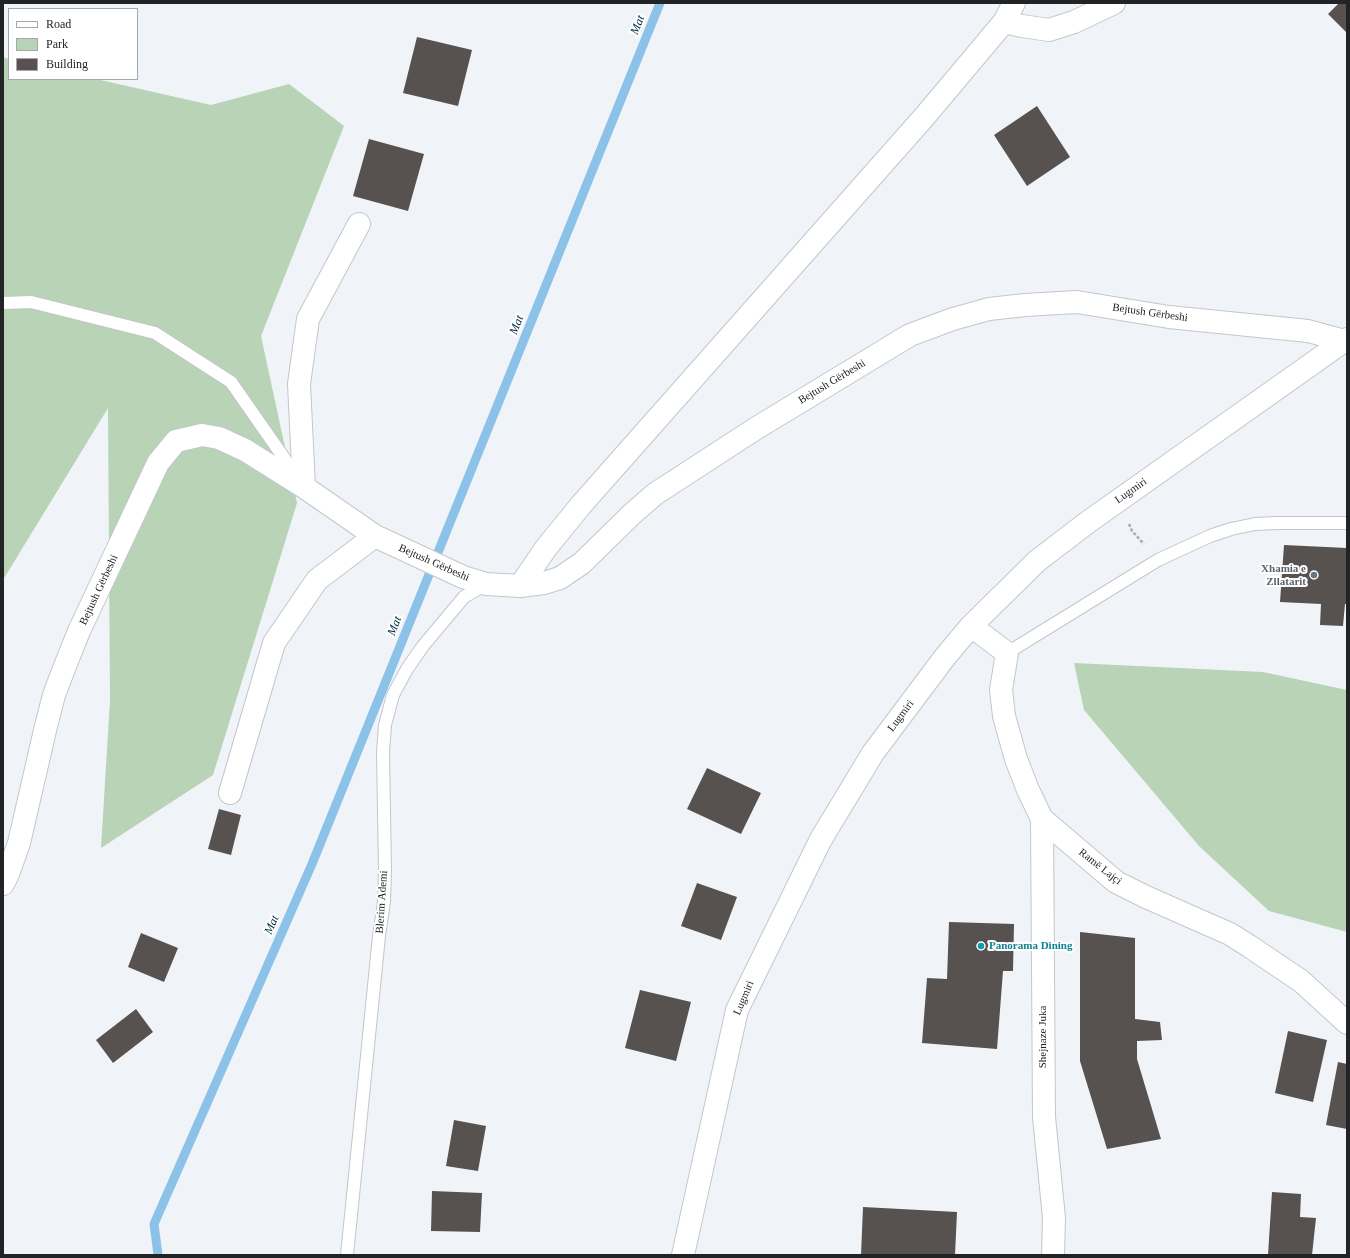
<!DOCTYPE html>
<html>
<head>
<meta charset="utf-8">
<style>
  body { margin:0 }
  #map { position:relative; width:1350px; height:1258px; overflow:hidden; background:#f0f4f9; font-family:"Times New Roman",serif }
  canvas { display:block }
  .frame { position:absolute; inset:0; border:4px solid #212324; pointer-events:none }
  .legend { position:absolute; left:8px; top:8px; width:130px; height:72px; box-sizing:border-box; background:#fff; border:1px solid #a6a7a7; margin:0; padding:5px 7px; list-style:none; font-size:12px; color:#212324 }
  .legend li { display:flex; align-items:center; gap:8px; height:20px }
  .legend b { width:20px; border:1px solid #a6a7a7 }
</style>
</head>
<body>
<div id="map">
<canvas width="1350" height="1258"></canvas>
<div class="frame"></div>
<ul class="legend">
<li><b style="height:5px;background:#fff"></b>Road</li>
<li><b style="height:11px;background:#b8d3b5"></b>Park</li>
<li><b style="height:11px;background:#57514f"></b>Building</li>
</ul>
</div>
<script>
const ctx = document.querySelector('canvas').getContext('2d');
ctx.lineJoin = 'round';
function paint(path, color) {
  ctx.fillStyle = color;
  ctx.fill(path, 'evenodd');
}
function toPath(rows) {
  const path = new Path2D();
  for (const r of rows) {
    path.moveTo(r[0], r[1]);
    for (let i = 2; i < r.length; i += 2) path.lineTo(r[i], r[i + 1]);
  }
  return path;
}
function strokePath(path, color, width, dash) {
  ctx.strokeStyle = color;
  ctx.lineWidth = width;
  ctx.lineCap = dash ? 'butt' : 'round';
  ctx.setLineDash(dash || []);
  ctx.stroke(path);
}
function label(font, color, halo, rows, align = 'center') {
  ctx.font = font + ' "Times New Roman",serif';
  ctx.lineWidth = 4;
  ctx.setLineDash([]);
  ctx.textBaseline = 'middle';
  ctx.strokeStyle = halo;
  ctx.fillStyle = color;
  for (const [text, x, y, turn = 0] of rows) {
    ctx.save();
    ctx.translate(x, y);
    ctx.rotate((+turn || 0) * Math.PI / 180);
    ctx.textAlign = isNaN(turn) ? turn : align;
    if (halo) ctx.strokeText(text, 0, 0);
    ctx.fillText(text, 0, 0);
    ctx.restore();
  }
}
paint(toPath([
  [3,57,9,59,9,79,96,79,211,105,289,84,344,126,261,336,297,503,213,775,101,848,110,701,108,408,3,580],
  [1074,663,1263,672,1347,690,1347,932,1269,911,1199,846,1084,710]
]), '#b8d3b5');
strokePath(toPath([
  [158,1255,154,1224,312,864,660,3]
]), '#8cc2e7', 9);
paint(toPath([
  [1339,3,1347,3,1347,33,1328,14],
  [417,37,472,50,458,106,403,93],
  [1037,106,1070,157,1027,186,994,135],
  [369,139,424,154,408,211,353,196],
  [1284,545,1347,548,1347,604,1345,604,1343,626,1320,625,1321,604,1280,602],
  [707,768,761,793,741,834,687,809],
  [219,809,241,815,231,855,208,849],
  [697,883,737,897,721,940,681,926],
  [949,922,1014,924,1013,971,1003,971,997,1049,922,1043,927,978,947,979],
  [1080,932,1135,938,1135,1019,1160,1022,1162,1040,1137,1041,1137,1059,1161,1139,1107,1149,1080,1061],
  [141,933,178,948,164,982,128,967],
  [640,990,691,1002,676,1061,625,1048],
  [136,1009,153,1032,113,1063,96,1040],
  [1288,1031,1327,1040,1313,1102,1275,1093],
  [1338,1062,1347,1064,1347,1129,1326,1125],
  [454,1120,486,1126,478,1171,446,1166],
  [432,1191,482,1193,480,1232,431,1231],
  [1272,1192,1301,1194,1300,1217,1316,1218,1312,1255,1268,1255],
  [863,1207,957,1212,955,1255,861,1255]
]), '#57514f');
const service = toPath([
  [3,303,31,302,155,333,231,382,298,478],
  [1007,653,1158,560,1210,536,1231,529,1255,524,1277,523,1347,523],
  [347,1255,379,936,384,902,385,871,383,752,385,725,393,695,407,669,423,646,464,597,486,584]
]);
const minor = toPath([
  [1004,22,1022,26,1049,30,1074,22,1114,3],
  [304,487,299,384,308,319,359,224],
  [520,586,546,548,581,505,925,116,1004,22,1014,3],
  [971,626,1007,653,1001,690,1004,716,1016,759,1028,790,1042,819,1116,882,1146,897,1230,934,1249,946,1301,981,1347,1023],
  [230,793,274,643,317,580,375,536],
  [1042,819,1044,1117,1054,1218,1053,1255],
  [3,884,8,874,19,843,46,726,54,695,65,666,79,631,158,463,176,441,202,435,219,438,245,450,304,487,375,536,463,577,486,584,520,586,544,583,560,578,582,563,631,515,655,494,755,429,910,335,953,319,989,309,1025,305,1077,302,1169,317,1308,331,1345,341],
  [683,1255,737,1010,821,839,873,753,945,657,971,626,1037,561,1088,522,1347,339]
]);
strokePath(service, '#c2c7cb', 14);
strokePath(minor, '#c2c7cb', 24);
strokePath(toPath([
  [1129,524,1132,531,1144,544]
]), '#a7aaae', 2.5, [3, 2]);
strokePath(service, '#fff', 12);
strokePath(minor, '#fff', 22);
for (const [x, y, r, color] of [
  [1314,575,4,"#6b7280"],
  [981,946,4,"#0f9aa8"]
]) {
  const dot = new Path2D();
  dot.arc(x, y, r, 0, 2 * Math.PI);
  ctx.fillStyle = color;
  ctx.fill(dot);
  strokePath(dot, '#fff', 1.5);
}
label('11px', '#212324', '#fff', [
  ["Bejtush Gërbeshi",1150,313,8],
  ["Bejtush Gërbeshi",832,382,-31],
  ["Lugmiri",1131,491,-35],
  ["Bejtush Gërbeshi",434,563,24],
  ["Bejtush Gërbeshi",99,590,-65],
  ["Lugmiri",901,716,-53],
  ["Ramë Lajçi",1100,867,38],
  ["Blerim Ademi",382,902,-86],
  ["Lugmiri",744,998,-67],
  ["Shejnaze Juka",1043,1037,-90]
]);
label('bold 11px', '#5b616d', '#fff', [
  ["Xhamia e",1306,569],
  ["Zllatarit",1306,582]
], 'right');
label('bold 11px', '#0d838f', '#fff', [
  ["Panorama Dining",989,946]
], 'left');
label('italic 12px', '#002e47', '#fff', [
  ["Mat",638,25,-68],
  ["Mat",517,325,-68],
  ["Mat",395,626,-68],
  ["Mat",272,925,-66]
]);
</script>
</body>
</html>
